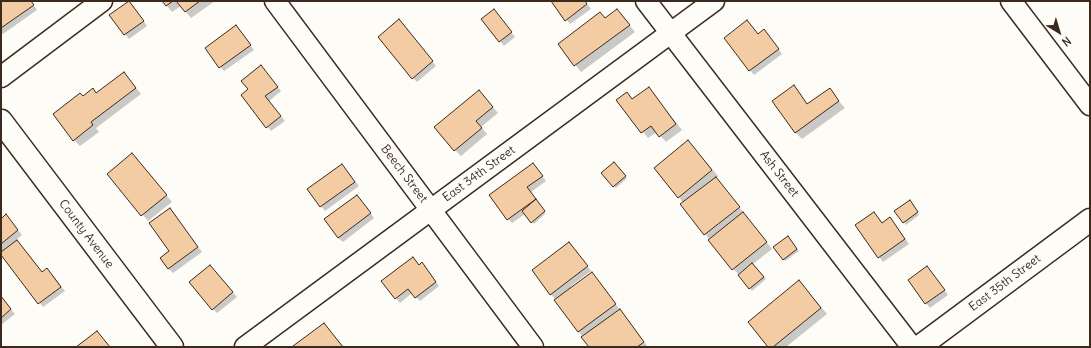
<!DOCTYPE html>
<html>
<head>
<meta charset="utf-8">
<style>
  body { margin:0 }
  #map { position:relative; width:1091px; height:348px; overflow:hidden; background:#fdfcf7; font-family:Delius,sans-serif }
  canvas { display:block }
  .frame { position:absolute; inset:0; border:2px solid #3b2a1e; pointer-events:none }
  .north { position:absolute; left:1039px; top:12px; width:40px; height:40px; -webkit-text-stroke:3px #fdfcf7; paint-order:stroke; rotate:142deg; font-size:11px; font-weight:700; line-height:16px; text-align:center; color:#3b2a1e }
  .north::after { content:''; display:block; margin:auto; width:14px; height:18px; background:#3b2a1e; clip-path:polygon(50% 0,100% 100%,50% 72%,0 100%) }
</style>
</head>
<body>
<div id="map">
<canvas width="1091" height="348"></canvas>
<div class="frame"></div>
<div class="north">N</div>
</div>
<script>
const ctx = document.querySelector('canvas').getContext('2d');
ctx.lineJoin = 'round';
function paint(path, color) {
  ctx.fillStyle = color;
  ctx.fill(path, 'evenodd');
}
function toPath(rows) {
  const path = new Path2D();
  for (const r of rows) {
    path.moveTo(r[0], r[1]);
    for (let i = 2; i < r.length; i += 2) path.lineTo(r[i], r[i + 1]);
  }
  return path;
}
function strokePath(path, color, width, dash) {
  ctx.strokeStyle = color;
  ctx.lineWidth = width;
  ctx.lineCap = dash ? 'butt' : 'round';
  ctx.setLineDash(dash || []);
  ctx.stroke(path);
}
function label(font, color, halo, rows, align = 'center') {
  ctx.font = font + ' Delius,sans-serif';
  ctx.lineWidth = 3;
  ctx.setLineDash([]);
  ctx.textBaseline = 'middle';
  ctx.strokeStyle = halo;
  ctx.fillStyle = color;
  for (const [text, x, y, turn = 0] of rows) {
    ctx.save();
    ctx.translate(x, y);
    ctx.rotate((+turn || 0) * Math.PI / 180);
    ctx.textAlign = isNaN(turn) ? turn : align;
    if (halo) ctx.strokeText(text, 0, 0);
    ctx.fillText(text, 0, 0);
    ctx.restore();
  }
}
paint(toPath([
  [1,1,31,1,37,10,3,34,1,32],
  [163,1,215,1,191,18,181,6,172,12],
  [552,1,585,1,591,9,570,24],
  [133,6,147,26,129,39,110,15],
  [494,10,515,37,504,46,482,19],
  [617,10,635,32,581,72,559,44,606,19],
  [747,21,758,35,768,35,782,54,754,75,725,38],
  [403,25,436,66,417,82,413,78],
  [240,31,254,50,224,71,220,67],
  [265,71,281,91,269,101,285,121,271,131,242,95,249,89],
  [124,73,141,94,96,128,99,132,80,146,74,140,93,90,97,94],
  [794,87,808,104,829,90,845,108,802,139,796,133],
  [649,88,682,130,666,142,657,132,648,138,618,100,627,93,633,100],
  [485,98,498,113,481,127,487,134,461,156,455,150],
  [688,141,718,176,716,178,772,249,753,264,766,279,752,291,705,234,679,197],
  [138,161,172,202,148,221,108,174],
  [614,163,627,178,616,188,603,173],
  [533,164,546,181,531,192,546,213,534,224,525,214,512,223,508,219],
  [342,165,359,186,325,211,308,190],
  [361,200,374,218,343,242,338,238],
  [911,203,919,215,906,225,896,211],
  [170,210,202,252,173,273,168,268,171,251],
  [874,213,883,224,894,223,909,244,883,262,856,226],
  [1,220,10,220,22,235,16,240,42,272,51,273,65,291,43,307,1,253],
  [790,239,799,251,785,261,783,259],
  [569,243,591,271,571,286,572,288,592,273,648,347,590,347,551,294],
  [426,268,439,286,420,301,412,293,400,303,382,281],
  [214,270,237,297,217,313,213,309],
  [931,271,948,295,930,308,926,303],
  [805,288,827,314,786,347,769,347],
  [1,297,15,314,1,325],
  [324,324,344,347,295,347]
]), '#0003');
const building = toPath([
  [1,1,31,1,34,5,1,28,1,1],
  [129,1,144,21,124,35,109,15,129,1],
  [162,1,173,1,166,6,162,1],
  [176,1,200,1,185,12,176,1],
  [551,1,585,1,587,4,565,21,551,1],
  [494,9,512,32,499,42,481,19,494,9],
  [617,9,630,25,574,66,558,44,600,12,605,18,617,9],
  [399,19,433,61,412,79,378,37,399,19],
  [747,20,758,34,764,29,779,49,749,71,724,38,747,20],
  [236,25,251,45,219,68,205,48,236,25],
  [261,65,278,87,265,96,281,116,266,128,241,95,248,89,241,81,261,65],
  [124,72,136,88,91,122,93,125,73,141,53,114,80,93,83,96,93,88,96,93,124,72],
  [794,85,807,104,830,88,839,101,795,133,772,101,794,85],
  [649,87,676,124,659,137,651,126,641,133,616,100,627,92,632,99,649,87],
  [479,90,493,107,476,121,482,128,454,151,434,127,479,90],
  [688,140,712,170,678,198,654,168,688,140],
  [132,153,167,195,141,216,107,174,132,153],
  [614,162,626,176,613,187,601,173,614,162],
  [533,163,543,176,527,187,536,199,507,220,489,195,533,163],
  [342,164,355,182,320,207,307,189,342,164],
  [716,177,740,207,704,235,680,204,716,177],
  [357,195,371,213,338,238,324,219,357,195],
  [536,199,545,211,531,223,522,211,536,199],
  [910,200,918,212,903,223,894,211,910,200],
  [170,208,198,247,168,269,160,258,169,251,149,223,170,208],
  [743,212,767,242,732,270,708,240,743,212],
  [874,212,882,223,890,217,905,239,878,258,855,225,874,212],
  [6,214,18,230,1,244,1,219,6,214],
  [788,236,797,249,783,260,773,247,788,236],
  [17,240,42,272,47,268,61,287,38,304,1,255,1,252,17,240],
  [569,242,588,266,550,295,532,270,569,242],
  [413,257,419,265,422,262,436,282,415,298,408,289,395,299,381,281,413,257],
  [752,263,764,277,749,289,738,275,752,263],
  [210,265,233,292,212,310,189,282,210,265],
  [927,266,945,290,925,304,908,280,927,266],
  [592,272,616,304,578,332,554,300,592,272],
  [799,280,821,308,773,347,768,347,748,322,799,280],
  [1,296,11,309,1,318,1,296],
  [620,309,644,342,637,347,589,347,581,337,620,309],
  [324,323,343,347,294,347,293,346,324,323],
  [97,331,110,347,76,347,97,331]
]);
paint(building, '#f3cca3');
strokePath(building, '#3b2a1e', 1);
const street = toPath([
  [275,1,533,347],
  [646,1,912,347],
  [1011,1,1090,105],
  [1,77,102,1],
  [245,347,714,1]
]);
const secondary = toPath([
  [1,121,172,347],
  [919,347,1090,220]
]);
strokePath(street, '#3b2a1e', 23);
strokePath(secondary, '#3b2a1e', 25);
strokePath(street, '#fdfcf7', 20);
strokePath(secondary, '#fdfcf7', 22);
label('12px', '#3b2a1e', '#fdfcf7', [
  ["Beech Street",404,174,53],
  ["East 34th Street",479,174,-36],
  ["Ash Street",779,174,52],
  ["County Avenue",86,234,53],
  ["East 35th Street",1005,283,-37]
]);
</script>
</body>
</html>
